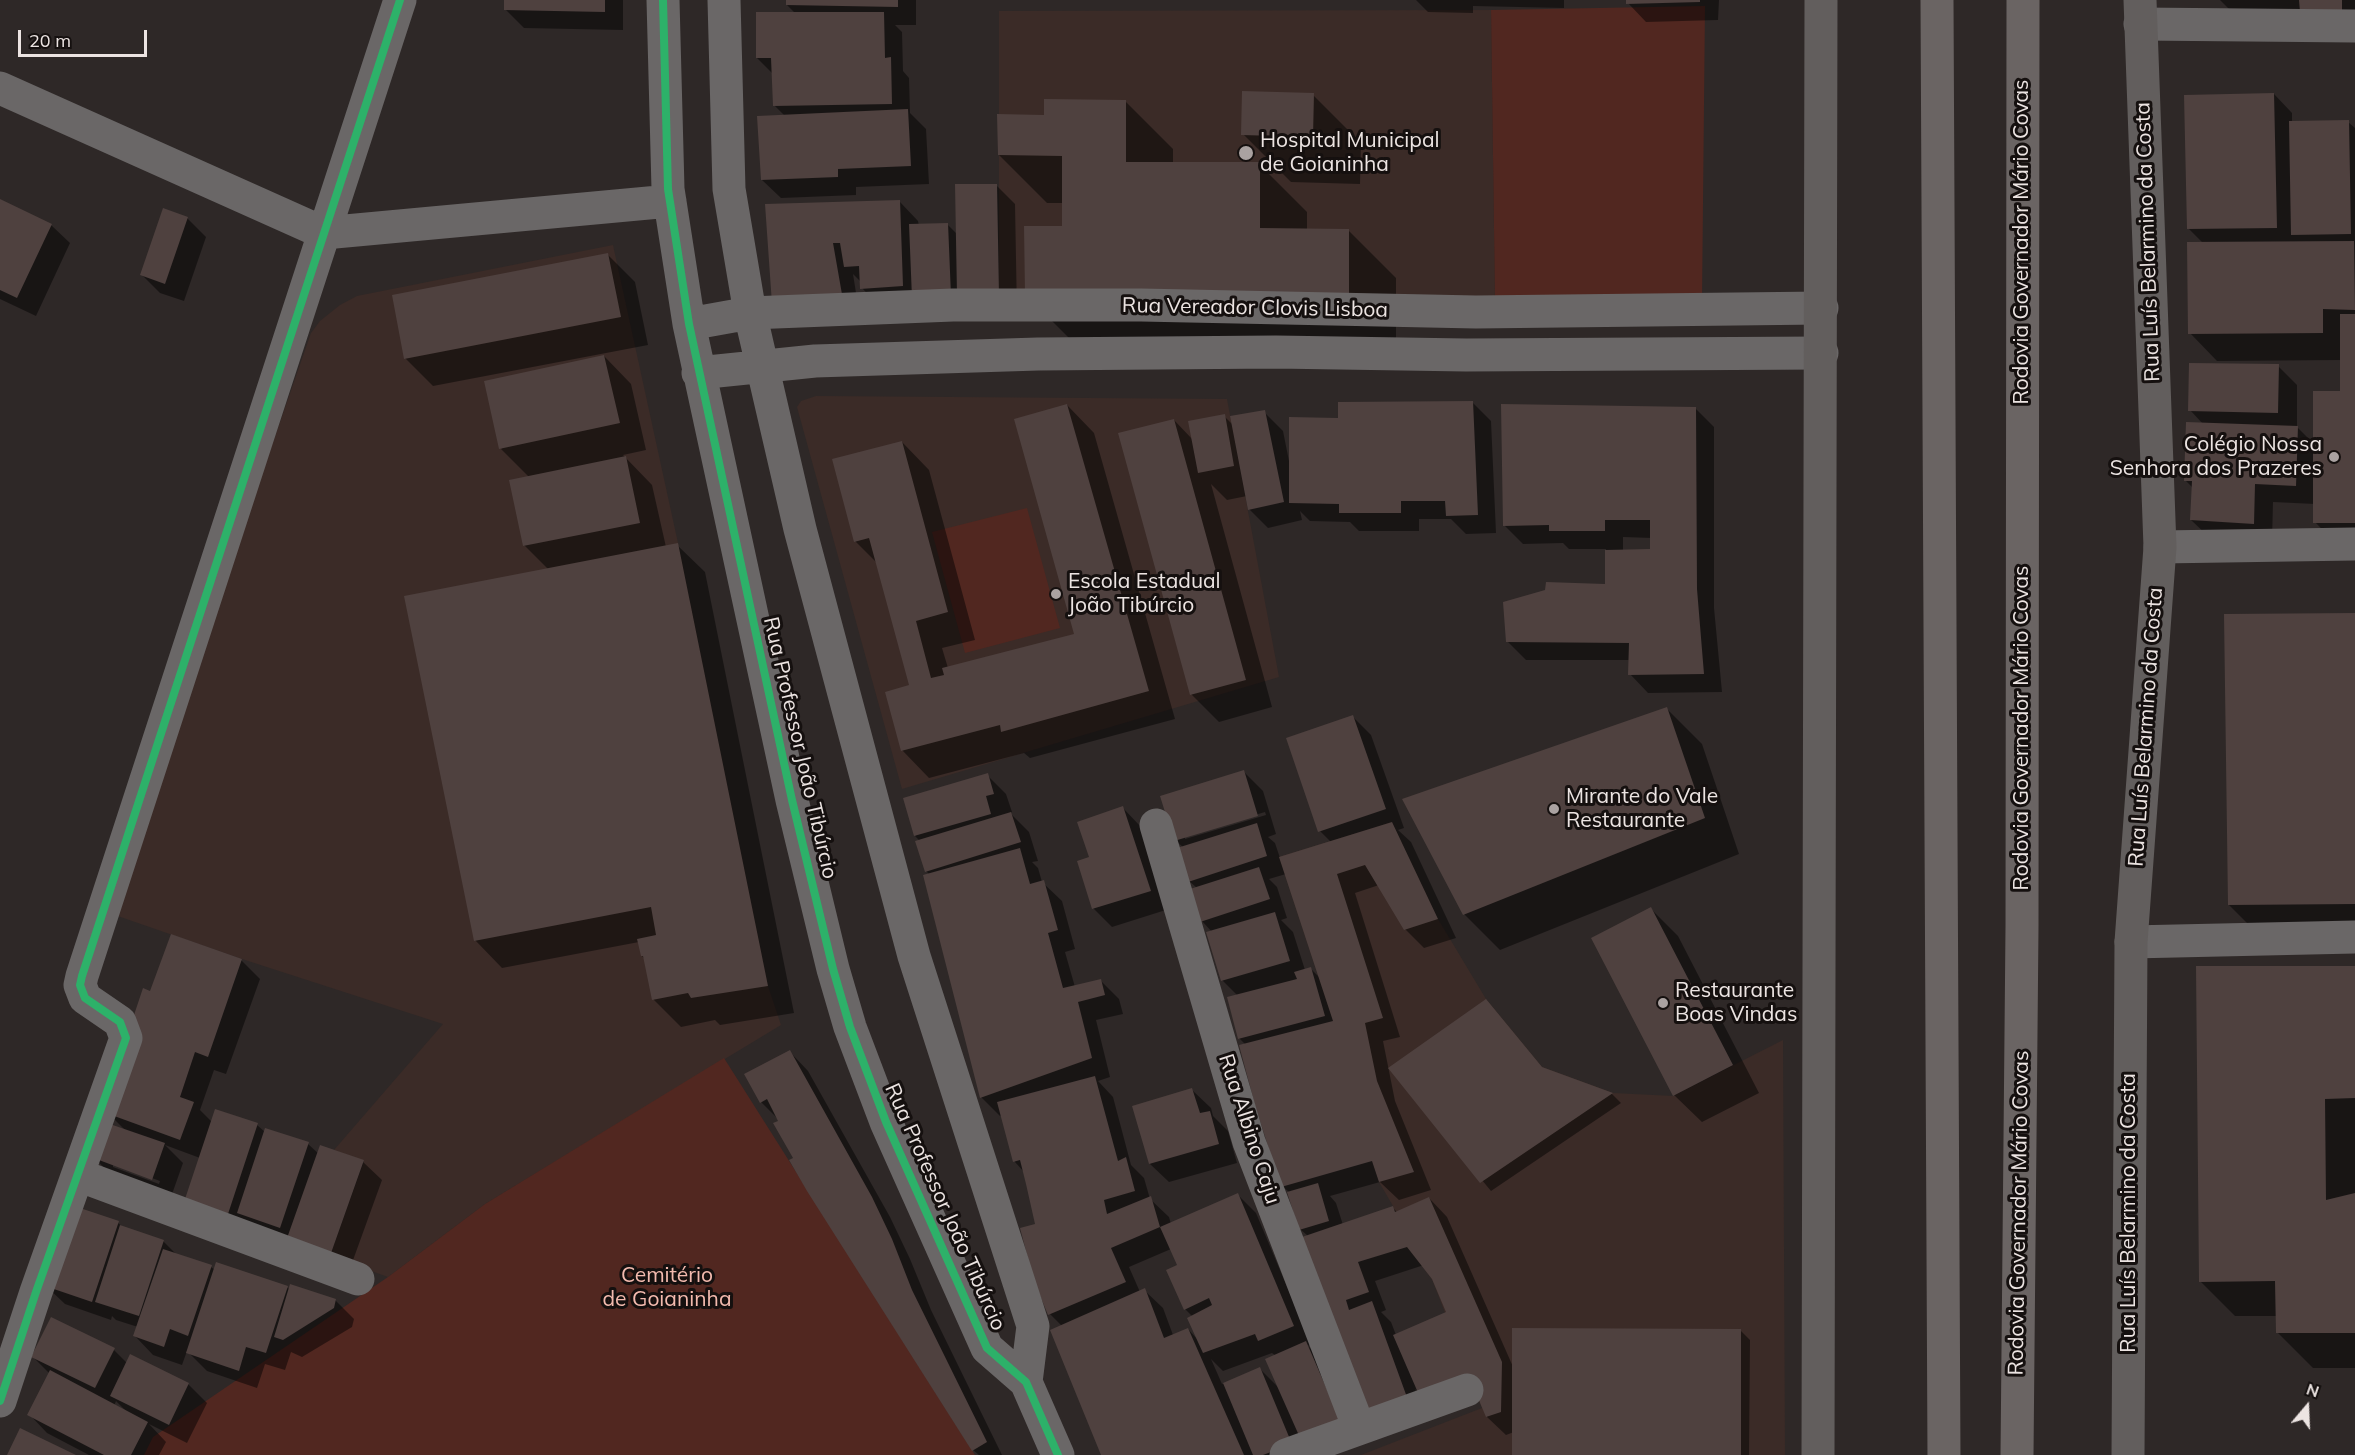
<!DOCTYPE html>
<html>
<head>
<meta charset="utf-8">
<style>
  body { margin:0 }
  #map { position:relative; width:2355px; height:1455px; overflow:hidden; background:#2e2827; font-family:Mulish,sans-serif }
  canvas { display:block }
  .north { position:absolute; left:2277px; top:1377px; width:60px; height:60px; -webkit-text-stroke:4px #15100f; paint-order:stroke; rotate:19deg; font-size:16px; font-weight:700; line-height:24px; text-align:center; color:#ece4e2 }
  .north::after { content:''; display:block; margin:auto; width:21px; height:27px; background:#ece4e2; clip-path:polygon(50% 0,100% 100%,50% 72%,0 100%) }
  .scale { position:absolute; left:18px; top:30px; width:129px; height:27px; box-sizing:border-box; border:3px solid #ece4e2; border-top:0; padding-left:8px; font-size:18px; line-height:21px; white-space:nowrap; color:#ece4e2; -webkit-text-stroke:4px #15100f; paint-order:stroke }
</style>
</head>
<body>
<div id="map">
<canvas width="2355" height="1455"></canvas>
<div class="north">N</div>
<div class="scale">20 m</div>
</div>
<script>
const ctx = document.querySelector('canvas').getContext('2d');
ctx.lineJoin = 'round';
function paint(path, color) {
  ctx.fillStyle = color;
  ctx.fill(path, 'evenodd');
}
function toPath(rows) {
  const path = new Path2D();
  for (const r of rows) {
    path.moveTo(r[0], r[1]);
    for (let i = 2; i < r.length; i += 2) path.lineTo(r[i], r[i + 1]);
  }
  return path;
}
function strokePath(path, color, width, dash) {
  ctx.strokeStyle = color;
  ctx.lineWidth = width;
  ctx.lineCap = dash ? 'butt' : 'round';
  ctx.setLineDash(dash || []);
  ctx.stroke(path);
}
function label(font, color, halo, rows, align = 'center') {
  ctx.font = font + ' Mulish,sans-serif';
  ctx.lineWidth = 6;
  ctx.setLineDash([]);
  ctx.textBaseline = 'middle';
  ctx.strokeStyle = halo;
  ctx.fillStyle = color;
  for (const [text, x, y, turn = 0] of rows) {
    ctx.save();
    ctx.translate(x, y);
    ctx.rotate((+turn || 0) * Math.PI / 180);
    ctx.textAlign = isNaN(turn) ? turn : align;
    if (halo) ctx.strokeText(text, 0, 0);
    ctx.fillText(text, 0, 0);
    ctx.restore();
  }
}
paint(toPath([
  [1491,10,1495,301,999,295,999,11],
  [613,245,678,543,768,986,781,1025,485,1204,388,1277,330,1256,364,1161,334,1150,443,1024,242,959,109,913,311,333,320,321,340,305,357,296],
  [816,396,1227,399,1279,677,902,789,797,407,801,401],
  [1392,822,1438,919,1486,999,1542,1067,1613,1093,1673,1096,1783,1040,1785,1455,1361,1455,1482,1408,1432,1279,1407,1247,1393,1206,1379,1182,1333,1021,1279,857]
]), '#3b2b27');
paint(toPath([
  [1705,6,1702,302,1495,301,1491,10],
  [1027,508,1060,628,965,653,932,532],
  [724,1058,975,1455,144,1455,153,1437,388,1277,485,1204]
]), '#512720');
paint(toPath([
  [505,0,623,0,623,30,524,28,505,9],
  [787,0,916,0,916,25,895,25,902,32,903,71,909,78,910,113,926,129,929,184,856,187,856,195,781,198,762,180,785,116,774,105,773,74,757,58,796,14,787,5],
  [1416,0,1564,0,1564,8,1473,6,1473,13,1428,12],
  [1628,0,1719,0,1718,20,1646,22,1628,3],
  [2220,0,2355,0,2355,28,2237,17],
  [2274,94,2292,113,2292,122,2348,122,2355,128,2355,550,2342,550,2315,522,2315,504,2273,502,2272,541,2210,538,2191,520,2193,488,2185,480,2203,424,2190,410,2278,366,2297,385,2297,427,2315,445,2341,392,2341,360,2217,361,2190,333,2203,243,2188,228],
  [1313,95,1361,143,1360,184,1291,182,1243,134],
  [1125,101,1173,149,1173,163,1259,164,1307,212,1307,230,1348,230,1396,278,1396,347,1074,343,1026,295,1063,227,1064,203,1047,203,999,155,1045,117],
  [996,185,1015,204,1017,313,880,307,862,288,861,282,853,274,860,318,766,205,900,202,918,221,919,226,947,224,958,235],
  [0,201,51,225,70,243,36,316,0,299],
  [187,218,206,237,184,301,160,293,142,275],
  [608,255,635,282,648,345,433,386,405,358],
  [604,356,631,384,646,450,623,455,652,485,666,547,677,545,705,572,794,1013,720,1025,715,1020,681,1027,654,1000,645,959,642,956,639,942,502,968,475,940,549,570,524,545,529,477,501,449],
  [1472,402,1491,421,1496,533,1466,534,1451,519,1419,519,1419,531,1359,531,1350,522,1310,521,1300,511,1302,520,1268,528,1249,509,1247,496,1227,500,1211,484,1272,707,1219,722,1191,694,1174,420,1193,440,1224,416,1233,425,1264,412,1283,431,1289,461,1339,419],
  [1067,405,1094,433,1175,719,1030,758,1024,753,929,778,902,750,911,686,877,563,855,541,902,442,929,470,975,640,942,648,948,668,1076,635],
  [1695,408,1714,427,1714,608,1722,692,1648,693,1630,674,1630,660,1526,660,1507,641,1607,585,1606,549,1569,549,1563,543,1523,544,1504,525],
  [1623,537,1652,538,1652,551,1623,551],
  [2355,614,2355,932,2256,932,2229,905],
  [1667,709,1702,744,1739,854,1500,950,1464,914],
  [1352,716,1371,735,1404,828,1398,830,1411,842,1456,938,1424,948,1405,929,1379,885,1355,893,1400,1037,1383,1041,1395,1101,1431,1190,1399,1200,1380,1182,1330,1196,1336,1203,1343,1225,1393,1208,1398,1213,1429,1198,1447,1217,1514,1369,1741,1331,1750,1340,1749,1455,1514,1455,1514,1432,1506,1435,1487,1417,1479,1396,1439,1413,1415,1389,1426,1418,1386,1433,1308,1236,1300,1229,1289,1192,1282,1186,1246,1045,1239,1038,1238,996,1222,980,1212,932,1202,921,1197,888,1189,881,1184,848,1175,840,1244,772,1263,791,1276,834,1268,837,1275,843,1280,858,1331,842,1320,831],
  [1265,812,1266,815,1185,839,1185,836],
  [1286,874,1321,979,1311,969,1305,970,1293,932,1281,920,1287,918,1277,887,1269,879],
  [1424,1265,1434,1278,1448,1313,1396,1335,1391,1322,1381,1312,1386,1310,1375,1281],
  [987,775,1006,794,1012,812,1010,813,1029,832,1038,861,1032,862,1038,868,1042,882,1062,901,1075,949,1065,952,1075,987,1100,980,1119,999,1123,1014,1096,1020,1110,1077,1098,1081,1113,1097,1131,1165,1144,1178,1150,1199,1169,1217,1171,1224,1238,1195,1256,1213,1311,1344,1308,1346,1324,1361,1359,1441,1306,1455,1103,1455,1062,1326,1050,1314,1035,1281,1037,1226,1024,1172,1015,1162,1002,1115,1000,1116,981,1097,930,875,926,871,920,841,915,836],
  [1171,1249,1179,1266,1185,1309,1193,1317,1198,1340,1188,1329,1173,1335,1163,1308,1144,1290,1140,1292,1129,1267],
  [1272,1353,1276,1356,1279,1388,1260,1369,1222,1384,1211,1359,1223,1371],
  [1123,808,1141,827,1169,909,1112,927,1093,908,1091,858],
  [1651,909,1678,936,1759,1093,1702,1122,1674,1095],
  [241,960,260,979,226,1074,214,1070,200,1110,212,1122,257,1125,265,1132,308,1144,319,1154,363,1162,382,1180,348,1274,186,1202,200,1158,165,1145,183,1163,171,1197,112,1175,93,1157,127,1132,108,1113,151,993],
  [113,1164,160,1181,159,1184,113,1167],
  [2355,967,2355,1368,2313,1368,2278,1333,2277,1316,2235,1316,2200,1281],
  [790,1052,808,1071,890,1217,910,1259,931,1310,1002,1455,979,1455,973,1450,795,1159,780,1121,761,1102],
  [1390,1069,1544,1069,1612,1094,1621,1103,1491,1191],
  [1192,1090,1211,1108,1213,1116,1228,1131,1237,1163,1169,1182,1150,1164],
  [118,1223,124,1228,163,1241,177,1255,211,1267,215,1270,335,1300,354,1319,352,1327,302,1357,291,1352,285,1370,265,1364,257,1388,207,1371,187,1351,182,1365,153,1355,135,1336,138,1327,116,1320,112,1316,111,1320,65,1304,46,1286],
  [114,1350,127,1363,188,1384,207,1403,187,1443,149,1424,166,1442,159,1455,89,1455,47,1433,29,1414,50,1374,33,1357],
  [116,1401,127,1412,114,1406]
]), '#0007');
paint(toPath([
  [504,0,605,0,605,12,504,10],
  [786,0,898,0,898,7,786,5],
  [1626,0,1700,0,1700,2,1626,4],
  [2299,0,2342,0,2342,10,2300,12],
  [756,12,884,12,885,58,891,57,892,104,773,106,771,58,756,58],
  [1242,91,1314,93,1313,137,1241,135],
  [2274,93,2277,228,2187,229,2184,95],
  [1044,99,1126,100,1126,162,1260,162,1260,228,1349,229,1349,300,1025,295,1024,226,1062,226,1062,156,998,155,997,114,1044,115],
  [908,109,911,166,838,169,838,177,761,180,757,116],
  [2349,120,2351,234,2291,235,2289,121],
  [955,184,997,184,999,295,957,295],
  [0,199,52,224,17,298,0,290],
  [900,200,903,286,860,289,859,266,844,267,840,243,833,243,843,300,772,304,765,204],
  [163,208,188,217,165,284,140,275],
  [948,223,951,296,912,298,909,224],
  [2354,241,2355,310,2323,309,2323,333,2188,334,2187,242],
  [608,253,621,317,404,359,392,295],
  [2340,314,2355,314,2355,523,2313,523,2313,391,2340,391],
  [604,355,620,423,499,449,484,381],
  [2189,363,2279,364,2278,413,2188,411],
  [1473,401,1478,515,1446,516,1445,501,1401,501,1401,513,1339,513,1339,504,1289,503,1289,417,1338,418,1338,402],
  [1067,404,1149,691,1001,732,1000,725,901,751,885,692,909,685,869,538,854,542,832,459,902,441,948,612,916,621,931,678,944,675,942,668,1074,634,1014,419],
  [1501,404,1696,407,1697,589,1704,674,1628,675,1629,643,1506,642,1503,602,1545,590,1546,582,1605,584,1605,550,1650,549,1650,520,1605,520,1605,531,1549,531,1549,525,1503,526],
  [1265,410,1284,502,1248,510,1230,416],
  [1225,414,1234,466,1198,473,1188,421],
  [1174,419,1246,680,1190,695,1118,433],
  [2186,422,2298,426,2296,486,2255,484,2254,524,2190,520,2192,481,2184,481],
  [626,456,640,523,523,546,509,480],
  [678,543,768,986,691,998,688,993,652,1000,643,956,641,956,637,939,656,935,651,907,474,941,404,596],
  [2355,613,2355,904,2228,905,2224,614],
  [1667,707,1705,818,1463,915,1402,799],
  [1353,715,1386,809,1318,832,1286,738],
  [1244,770,1258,816,1174,841,1160,796],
  [988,773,994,794,986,796,991,814,914,836,903,798],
  [1123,806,1151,891,1092,909,1077,861,1089,857,1077,822],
  [1011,812,1021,842,925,872,915,841],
  [1392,822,1438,919,1404,930,1365,865,1337,874,1383,1018,1365,1023,1377,1081,1414,1172,1379,1182,1372,1161,1281,1187,1255,1105,1239,1045,1333,1021,1279,857],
  [1257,823,1267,856,1188,882,1177,848],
  [1020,848,1030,884,1044,880,1058,930,1048,933,1063,988,1101,979,1105,995,1078,1002,1092,1058,980,1098,923,875],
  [1259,867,1270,899,1200,922,1190,889],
  [1651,907,1733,1065,1673,1096,1591,938],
  [1275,912,1290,961,1221,981,1206,932],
  [171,934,242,959,208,1057,195,1052,180,1097,194,1102,180,1140,106,1113,129,1030,143,988,150,991],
  [2196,966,2355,966,2355,1098,2325,1099,2326,1200,2355,1193,2355,1333,2276,1333,2275,1281,2199,1282],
  [1311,967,1325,1016,1238,1039,1227,997,1297,979,1294,972],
  [1486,999,1542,1067,1613,1093,1480,1183,1388,1068],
  [790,1050,872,1197,892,1239,912,1290,987,1442,972,1451,807,1191,789,1160,793,1158,773,1123,778,1121,767,1099,760,1103,744,1074],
  [1095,1076,1118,1161,1126,1157,1135,1191,1104,1200,1107,1214,1151,1196,1160,1227,1111,1248,1126,1282,1048,1315,1034,1281,1020,1228,1035,1224,1026,1184,1020,1160,1013,1162,997,1102],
  [1192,1088,1200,1113,1210,1111,1219,1144,1149,1164,1132,1106],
  [215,1109,258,1123,227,1217,184,1202],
  [104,1122,165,1143,152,1180,91,1157],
  [265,1128,309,1142,280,1228,237,1213],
  [320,1145,364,1160,330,1256,286,1241],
  [1318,1183,1329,1221,1299,1230,1287,1192],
  [1238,1193,1294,1326,1258,1341,1255,1334,1203,1353,1187,1318,1212,1305,1209,1298,1184,1310,1166,1270,1177,1265,1160,1227],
  [1429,1197,1502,1362,1501,1412,1486,1417,1468,1374,1419,1395,1393,1335,1446,1312,1432,1279,1407,1247,1358,1262,1369,1292,1346,1300,1349,1310,1372,1301,1408,1400,1366,1415,1302,1237,1393,1206,1395,1212],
  [71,1205,119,1221,92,1302,45,1286],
  [120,1225,164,1240,139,1316,95,1302],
  [163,1249,212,1265,188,1336,170,1329,164,1347,133,1336],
  [216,1262,288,1286,266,1353,246,1347,239,1371,186,1353],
  [290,1284,336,1299,334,1308,283,1340,274,1337],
  [1145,1288,1164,1338,1188,1328,1244,1455,1101,1455,1050,1330],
  [51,1317,115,1348,95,1388,31,1357],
  [1512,1328,1741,1329,1741,1455,1512,1455],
  [1306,1341,1341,1422,1301,1440,1265,1359],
  [130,1354,189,1383,169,1425,110,1396],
  [1260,1367,1292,1444,1263,1455,1253,1455,1223,1383],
  [50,1370,148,1422,131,1455,104,1455,27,1415],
  [20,1428,76,1455,7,1455]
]), '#4f413f');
strokePath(toPath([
  [663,0,668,189,689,324,792,800,833,969,850,1027,886,1122,987,1348,1026,1382,1058,1455],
  [724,0,729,189,750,313,800,529,914,956,1033,1326,1026,1382],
  [2140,24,2355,26],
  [0,88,324,233,670,201],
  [689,324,750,313,953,305,1141,305,1476,312,1822,308],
  [698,373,815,361,1038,354,1276,352,1466,355,1822,353],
  [2160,547,2355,544],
  [1156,825,1249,1142,1359,1428],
  [2131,942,2355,937],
  [78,1175,358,1279],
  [0,1401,36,1292,126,1038,120,1022,85,998,80,985,82,976,400,0],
  [1286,1455,1467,1390]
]), '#6a6767', 33);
strokePath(toPath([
  [1818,1455,1821,0],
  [2128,1455,2131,942,2160,547,2140,0]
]), '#625e5d', 33);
strokePath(toPath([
  [1937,0,1944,1455],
  [2017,1455,2022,927,2023,0]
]), '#6a6463', 33);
strokePath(toPath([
  [663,0,668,189,689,324,792,800,833,969,850,1027,886,1122,987,1348,1026,1382,1058,1455],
  [0,1401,36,1292,126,1038,120,1022,85,998,80,985,82,976,400,0]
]), '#2db169', 8);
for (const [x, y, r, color] of [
  [1246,153,8,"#aaa2a1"],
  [2334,457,6,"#aaa2a1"],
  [1056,594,6,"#aaa2a1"],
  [1554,809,6,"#aaa2a1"],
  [1663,1003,6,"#aaa2a1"]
]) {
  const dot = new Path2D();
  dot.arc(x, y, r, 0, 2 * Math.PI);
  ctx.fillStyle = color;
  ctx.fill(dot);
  strokePath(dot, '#15100f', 2);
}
label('21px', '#ece4e2', '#15100f', [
  ["Hospital Municipal",1260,141],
  ["de Goianinha",1260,165],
  ["Colégio Nossa",2322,445,"right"],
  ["Senhora dos Prazeres",2322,469,"right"],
  ["Escola Estadual",1068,582],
  ["João Tibúrcio",1068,606],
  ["Mirante do Vale",1566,797],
  ["Restaurante",1566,821],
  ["Restaurante",1675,991],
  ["Boas Vindas",1675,1015]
], 'left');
label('21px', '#ece4e2', '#15100f', [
  ["Rodovia Governador Mário Covas",2022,242,-90],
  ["Rua Luís Belarmino da Costa",2148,242,-92],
  ["Rua Vereador Clovis Lisboa",1255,308,1],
  ["Rua Luís Belarmino da Costa",2146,727,-86],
  ["Rodovia Governador Mário Covas",2022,728,-90],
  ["Rua Professor João Tibúrcio",800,748,77],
  ["Rua Albino Caju",1249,1129,72],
  ["Rua Professor João Tibúrcio",945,1207,66],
  ["Rodovia Governador Mário Covas",2019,1213,-89],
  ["Rua Luís Belarmino da Costa",2129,1213,-90]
]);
label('21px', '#f3baae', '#15100f', [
  ["Cemitério",667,1276],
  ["de Goianinha",667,1300]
]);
</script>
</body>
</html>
